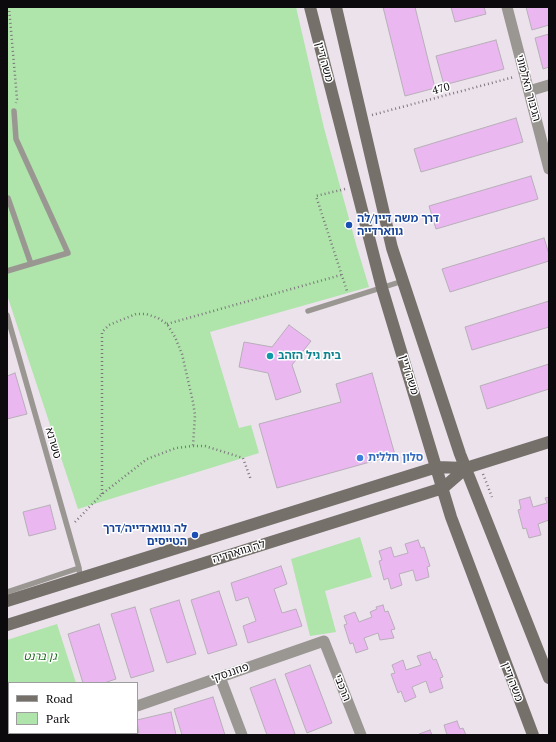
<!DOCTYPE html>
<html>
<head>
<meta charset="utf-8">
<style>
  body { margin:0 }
  #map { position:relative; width:556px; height:742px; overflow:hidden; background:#ece2ec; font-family:"PT Serif",serif }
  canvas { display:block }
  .frame { position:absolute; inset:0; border:8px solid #0d0a0d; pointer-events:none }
  .legend { position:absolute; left:8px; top:682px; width:130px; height:52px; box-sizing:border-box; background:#fff; border:1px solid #9e9d9e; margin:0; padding:5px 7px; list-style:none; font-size:12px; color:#0d0a0d }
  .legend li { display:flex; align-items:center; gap:8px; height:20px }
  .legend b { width:20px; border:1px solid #9e9d9e }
</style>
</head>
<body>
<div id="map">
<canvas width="556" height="742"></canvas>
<div class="frame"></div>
<ul class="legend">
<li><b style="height:5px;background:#75716a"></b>Road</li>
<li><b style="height:11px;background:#afe4ab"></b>Park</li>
</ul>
</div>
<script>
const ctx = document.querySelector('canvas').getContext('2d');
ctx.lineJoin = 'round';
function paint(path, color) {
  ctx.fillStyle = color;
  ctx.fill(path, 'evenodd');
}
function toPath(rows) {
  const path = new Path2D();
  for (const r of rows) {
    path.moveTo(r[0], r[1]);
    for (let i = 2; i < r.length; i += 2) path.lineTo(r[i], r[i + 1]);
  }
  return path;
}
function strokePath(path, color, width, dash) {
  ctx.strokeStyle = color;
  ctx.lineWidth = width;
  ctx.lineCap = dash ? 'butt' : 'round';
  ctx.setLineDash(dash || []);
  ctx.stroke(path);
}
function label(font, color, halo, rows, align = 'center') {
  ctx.font = font + ' "PT Serif","Noto Sans Hebrew",serif';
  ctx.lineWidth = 3;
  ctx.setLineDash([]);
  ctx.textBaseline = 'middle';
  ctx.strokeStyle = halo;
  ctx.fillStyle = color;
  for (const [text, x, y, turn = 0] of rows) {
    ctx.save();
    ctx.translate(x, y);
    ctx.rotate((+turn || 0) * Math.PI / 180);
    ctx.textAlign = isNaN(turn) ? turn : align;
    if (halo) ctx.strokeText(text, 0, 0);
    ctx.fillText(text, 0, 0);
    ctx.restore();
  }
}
paint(toPath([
  [7,7,296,7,324,128,356,244,369,287,210,332,239,428,251,425,259,453,78,509,7,295],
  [360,537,372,577,325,591,336,632,310,636,291,559],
  [57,624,76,683,9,683,9,733,58,733,52,735,7,735,7,640]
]), '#afe4ab');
const building = toPath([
  [383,7,415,7,435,88,405,96,383,7],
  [451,7,484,7,486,14,455,22,451,7],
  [526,7,549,7,549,25,532,30,526,7],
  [549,34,549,67,543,69,535,38,549,34],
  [496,40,504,69,444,85,436,56,496,40],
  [516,118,523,142,421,172,414,149,516,118],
  [531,176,538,199,436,229,429,206,531,176],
  [544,238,549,254,549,261,450,292,442,269,544,238],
  [549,301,549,327,472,350,465,327,549,301],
  [289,325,311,341,292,365,301,392,276,400,268,373,239,367,244,342,272,347,289,325],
  [549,364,549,389,487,409,480,386,549,364],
  [15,373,27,414,7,419,7,376,15,373],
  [372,373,395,455,277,488,259,424,341,402,336,384,372,373],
  [530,497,533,507,547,503,545,498,549,497,549,520,538,524,541,535,529,538,526,528,523,529,518,510,521,509,519,500,530,497],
  [50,505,56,529,29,536,23,512,50,505],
  [418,540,421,548,424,547,430,566,427,567,429,577,416,581,413,570,399,574,402,585,391,589,388,578,384,580,379,561,382,560,379,551,391,547,394,557,408,553,405,544,418,540],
  [281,566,287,584,274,589,282,613,296,609,302,626,248,643,243,626,256,621,248,597,236,601,231,583,281,566],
  [219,591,237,645,208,654,191,600,219,591],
  [179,600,196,654,167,663,150,609,179,600],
  [383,605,385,612,388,611,395,629,391,630,394,638,380,640,378,633,364,638,368,649,356,653,353,643,350,644,344,625,347,624,344,616,355,612,359,622,372,617,370,612,377,609,376,607,383,605],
  [135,607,154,671,131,678,111,614,135,607],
  [99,624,116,679,104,683,83,683,68,634,99,624],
  [430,652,433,660,436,659,443,677,440,678,443,688,430,693,426,681,412,687,416,697,405,702,401,691,398,693,391,674,395,673,392,665,403,660,406,670,421,665,417,656,430,652],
  [310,665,332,723,307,733,285,674,310,665],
  [275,679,295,734,291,735,267,735,250,688,275,679],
  [213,697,225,735,182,735,174,709,213,697],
  [171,712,176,735,139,735,137,720,171,712],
  [457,721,460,729,463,728,466,735,447,735,444,725,457,721],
  [430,730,432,735,419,735,419,734,430,730]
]);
paint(building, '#ebb7f1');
strokePath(building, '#b7aeb8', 1);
strokePath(toPath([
  [9,7,17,99,16,103],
  [372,115,514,77],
  [345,189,316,196,347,291],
  [167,324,341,275],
  [483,474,492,497],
  [102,494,102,332,109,325,136,314,146,314,158,318,167,324,175,337,182,354,193,402,195,415,193,446],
  [75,522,102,494,147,459,176,448,193,446,205,446,243,458,251,480],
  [7,682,9,688],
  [24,733,25,735]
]), '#7c767c', 2.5, [1, 3]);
strokePath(toPath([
  [7,198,8,198,31,264],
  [7,271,68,253,16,139,14,111],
  [308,311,403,281],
  [7,315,79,568,80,577],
  [7,592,79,568]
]), '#9a9792', 5.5);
strokePath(toPath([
  [507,7,549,169],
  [529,91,549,85],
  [220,677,242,735],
  [137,706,324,641,361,735],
  [124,733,125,735],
  [52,735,58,733]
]), '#9a9792', 11);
strokePath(toPath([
  [310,7,382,288,451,517,533,735],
  [336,7,392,248,460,454,549,678],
  [7,601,437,467,466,468],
  [7,625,443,488,466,468,549,442]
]), '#75716a', 12);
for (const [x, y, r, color] of [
  [349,225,4,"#1a4fb4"],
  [270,356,4,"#0f9aa8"],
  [360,458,4,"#3f7fe0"],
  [195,535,4,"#1a4fb4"]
]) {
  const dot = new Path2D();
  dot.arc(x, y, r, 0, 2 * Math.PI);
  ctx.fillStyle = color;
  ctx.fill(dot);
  strokePath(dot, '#fff', 1.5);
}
label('11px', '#0d0a0d', '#fff', [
  ["משה דיין",324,62,75],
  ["הגיבור האלמוני",528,88,75],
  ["470",441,89,-15],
  ["משה דיין",409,375,73],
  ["טשרנא",53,443,74],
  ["לה גווארדיה",239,552,-17],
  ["פוזננסקי",230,673,-19],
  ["משה דיין",512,682,69],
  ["הרכבי",342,688,68]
]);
label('bold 11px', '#164399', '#fff', [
  ["דרך משה דיין/לה",357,219],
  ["גווארדייה",357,232],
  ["לה גווארדייה/דרך",187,529,"right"],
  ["הטייסים",187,542,"right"]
], 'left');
label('bold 11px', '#0d838f', '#fff', [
  ["בית גיל הזהב",278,356]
], 'left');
label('bold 11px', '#366cbe', '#fff', [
  ["סלון חללית",368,458]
], 'left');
label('italic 11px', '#216820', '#fff', [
  ["גן ברנט",40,657]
]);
</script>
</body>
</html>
